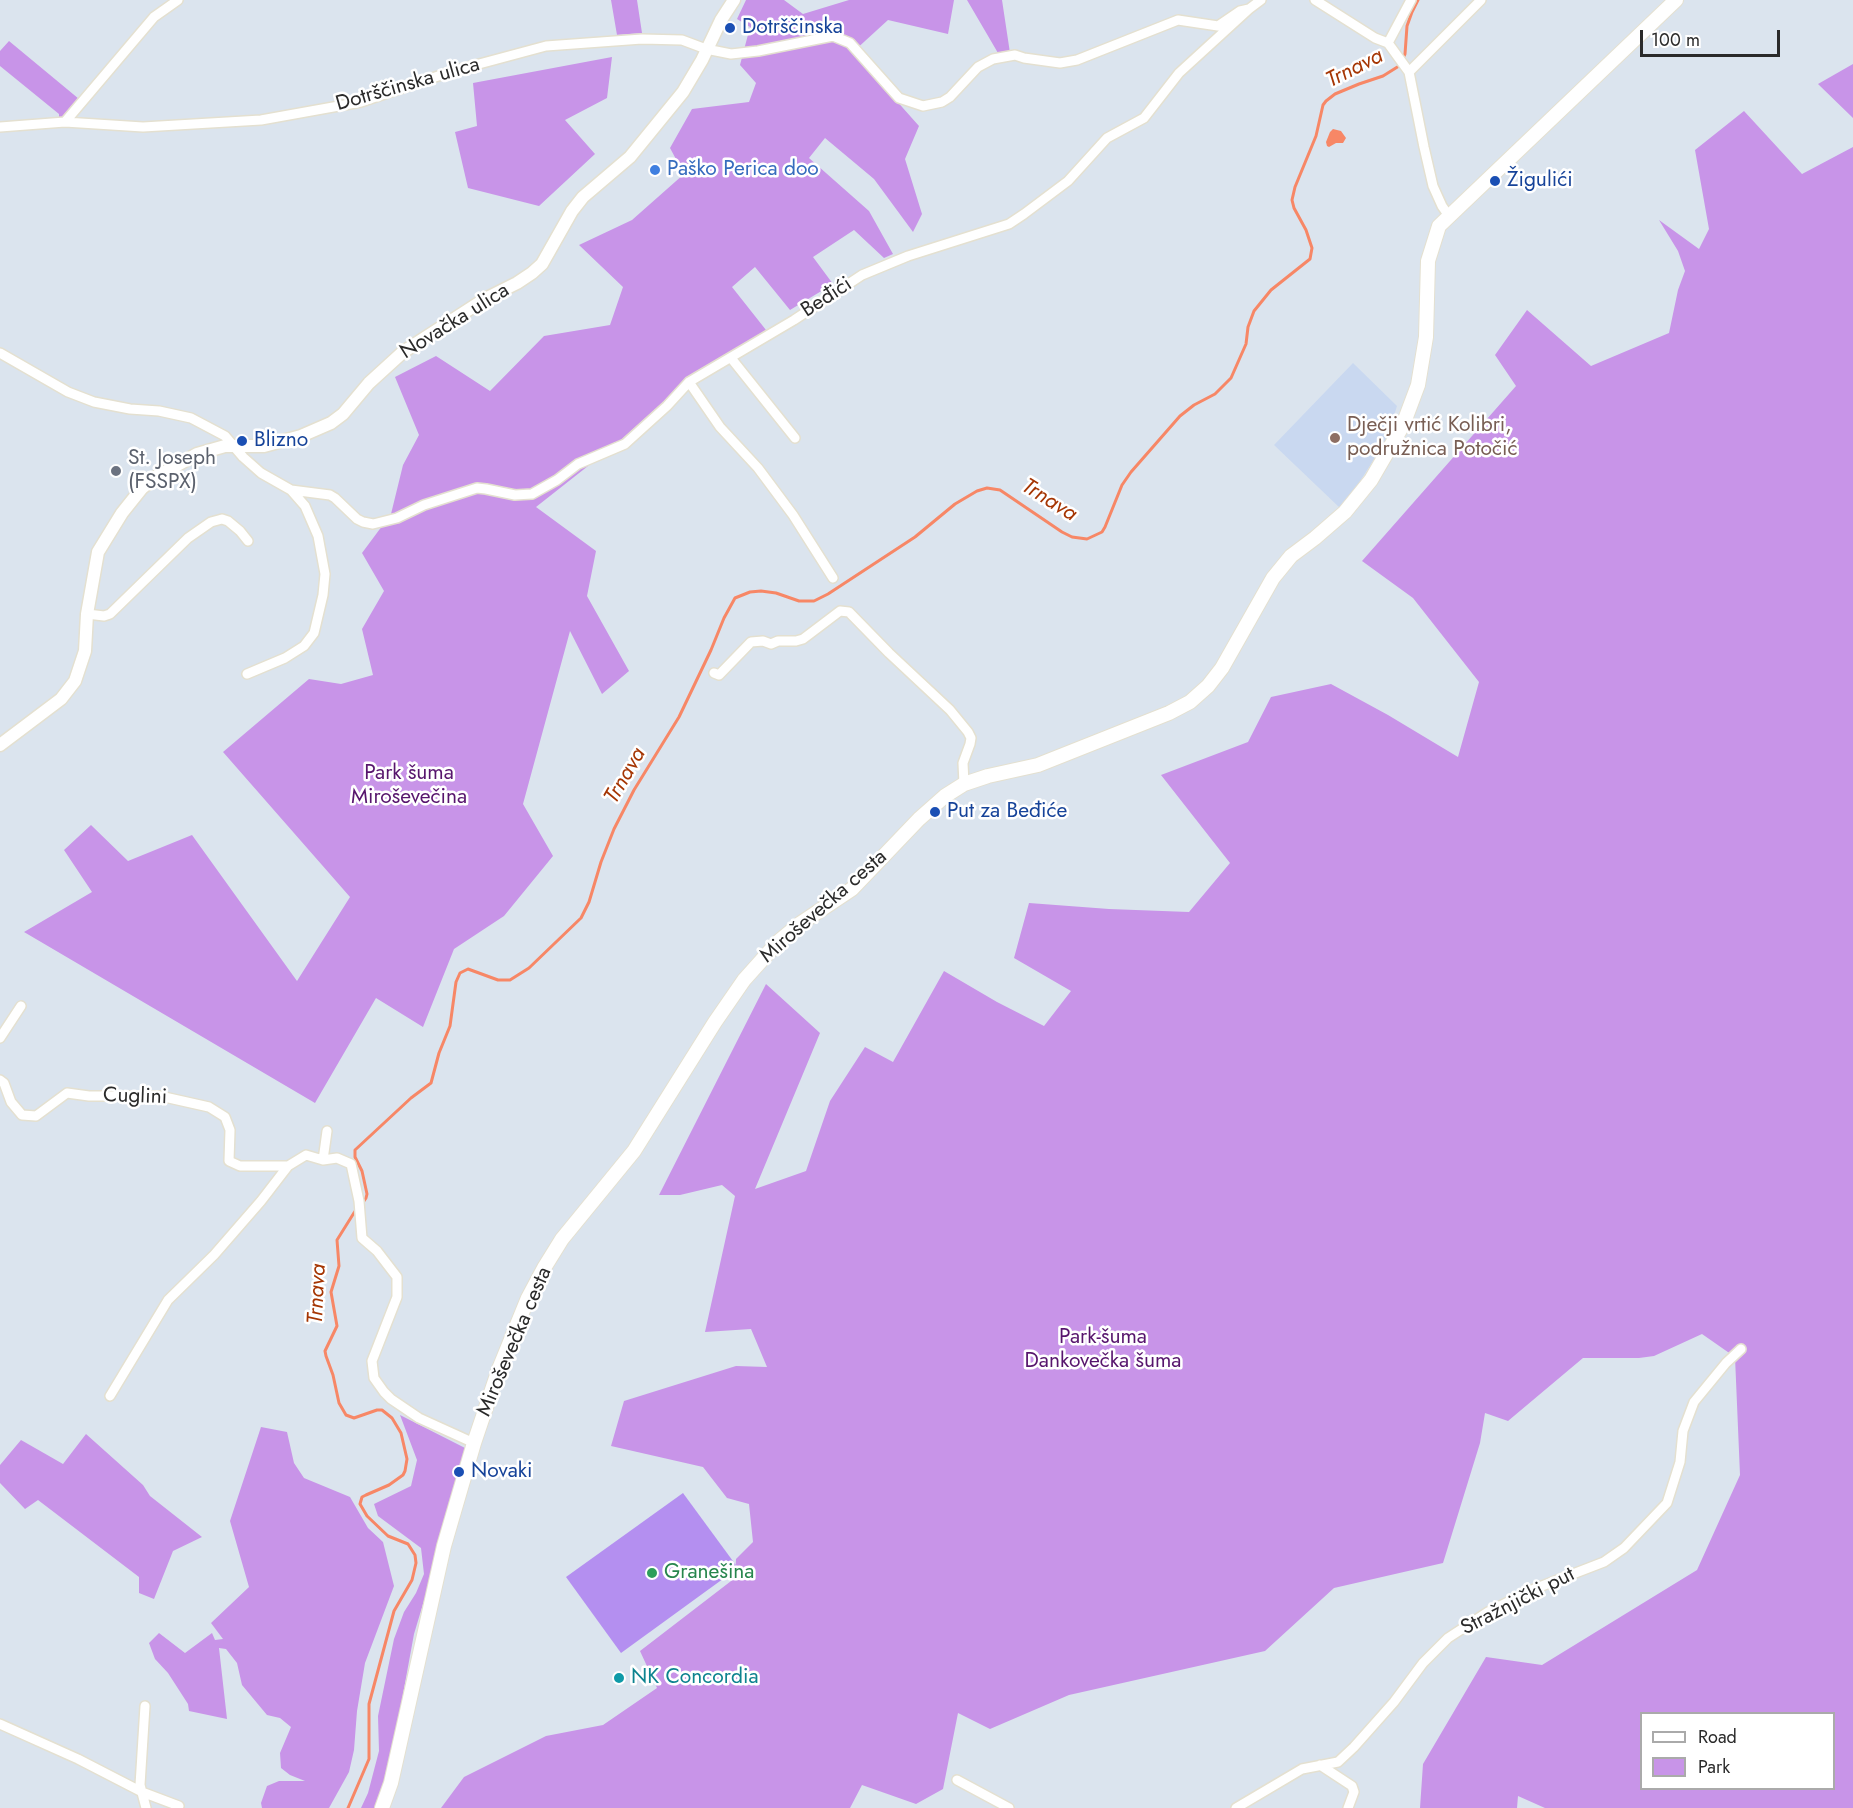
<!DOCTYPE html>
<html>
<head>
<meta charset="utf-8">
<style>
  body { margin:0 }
  #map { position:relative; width:1853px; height:1808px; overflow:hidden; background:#dbe4ee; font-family:Jost,sans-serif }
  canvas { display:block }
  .legend { position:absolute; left:1640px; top:1712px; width:195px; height:78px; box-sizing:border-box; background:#fff; border:2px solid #aaa; margin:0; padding:8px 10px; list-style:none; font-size:18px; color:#2a2a2a }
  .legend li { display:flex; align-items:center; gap:12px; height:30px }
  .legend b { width:30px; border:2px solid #aaa }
  .scale { position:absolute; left:1640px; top:30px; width:140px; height:27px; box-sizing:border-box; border:3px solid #2a2a2a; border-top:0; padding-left:8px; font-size:18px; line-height:21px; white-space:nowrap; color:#2a2a2a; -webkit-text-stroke:4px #fff; paint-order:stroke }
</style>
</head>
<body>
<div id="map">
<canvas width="1853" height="1808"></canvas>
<ul class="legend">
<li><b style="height:8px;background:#fff"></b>Road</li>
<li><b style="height:16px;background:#c894e8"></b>Park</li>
</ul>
<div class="scale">100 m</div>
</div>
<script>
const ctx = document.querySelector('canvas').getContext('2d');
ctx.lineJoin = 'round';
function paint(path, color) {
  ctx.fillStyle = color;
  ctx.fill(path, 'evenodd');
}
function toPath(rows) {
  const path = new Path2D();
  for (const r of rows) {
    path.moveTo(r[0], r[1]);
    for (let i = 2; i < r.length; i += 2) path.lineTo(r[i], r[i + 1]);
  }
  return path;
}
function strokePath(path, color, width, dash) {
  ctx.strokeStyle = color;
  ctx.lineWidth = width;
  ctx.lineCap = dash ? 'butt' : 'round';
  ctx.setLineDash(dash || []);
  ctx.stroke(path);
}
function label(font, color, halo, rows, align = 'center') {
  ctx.font = font + ' Jost,sans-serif';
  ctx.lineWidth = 5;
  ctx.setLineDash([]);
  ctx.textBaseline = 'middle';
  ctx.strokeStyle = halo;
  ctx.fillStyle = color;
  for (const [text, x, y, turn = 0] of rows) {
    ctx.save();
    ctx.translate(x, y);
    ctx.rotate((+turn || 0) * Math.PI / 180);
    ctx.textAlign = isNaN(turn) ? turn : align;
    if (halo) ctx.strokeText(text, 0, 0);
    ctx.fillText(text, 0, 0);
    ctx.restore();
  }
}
paint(toPath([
  [1353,363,1397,406,1390,428,1392,431,1350,497,1340,508,1274,445]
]), '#c9d8f0');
paint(toPath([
  [611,0,637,0,642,33,617,35],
  [746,0,784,0,803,14,849,0,954,0,948,34,888,20,853,52,919,126,905,159,922,214,913,232,874,179,825,138,809,158,869,211,893,254,884,258,854,230,813,257,833,284,790,310,755,267,732,287,766,330,685,383,621,440,536,507,596,551,587,596,629,671,602,694,570,631,523,804,553,856,504,916,454,949,423,1027,376,998,315,1103,24,932,92,892,64,850,91,825,128,861,192,835,297,981,350,897,223,752,309,679,341,684,373,675,362,629,384,591,362,553,391,514,403,465,419,435,395,377,436,356,490,391,544,336,610,325,623,287,579,245,632,220,684,174,670,148,692,109,749,102,756,83,740,65,750,27,737,19],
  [967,0,1002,0,1010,53,998,53],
  [9,41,79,99,62,117,59,117,59,114,0,66,0,51],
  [612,57,607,98,565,120,595,154,539,206,468,188,455,132,477,126,473,83],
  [1853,64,1853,118,1818,84],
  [1744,111,1802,174,1853,147,1853,1808,1545,1808,1518,1796,1517,1808,1420,1808,1423,1764,1486,1657,1542,1665,1697,1570,1740,1475,1735,1357,1702,1334,1654,1356,1639,1358,1583,1358,1508,1421,1485,1413,1480,1443,1443,1563,1334,1588,1265,1651,1069,1695,990,1729,958,1713,943,1789,916,1804,862,1785,850,1808,441,1808,464,1777,546,1736,603,1725,657,1688,640,1651,735,1578,736,1559,753,1542,749,1504,727,1498,703,1467,611,1446,624,1401,736,1366,767,1367,751,1329,705,1332,735,1196,722,1185,680,1195,659,1195,766,984,820,1033,755,1189,806,1171,830,1101,865,1047,893,1062,944,971,997,1002,1044,1026,1071,991,1014,958,1029,903,1109,909,1189,912,1230,863,1161,775,1248,742,1271,697,1331,684,1388,715,1458,757,1479,682,1413,598,1362,561,1516,386,1495,355,1527,310,1591,366,1669,333,1678,290,1685,271,1678,251,1659,220,1699,249,1709,229,1695,150],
  [1642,1714,1834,1714,1834,1788,1642,1788],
  [400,1415,469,1450,414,1634,388,1776,377,1808,361,1808,368,1793,379,1751,378,1716,394,1639,404,1612,416,1593,424,1574,421,1548,378,1516,374,1504,411,1486,417,1460],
  [261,1427,287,1432,294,1463,304,1478,350,1497,368,1528,383,1542,394,1586,365,1663,357,1711,354,1750,349,1772,329,1808,262,1808,261,1803,267,1786,279,1781,305,1781,290,1775,281,1768,280,1753,291,1727,280,1718,267,1715,242,1685,237,1663,226,1649,219,1648,227,1719,189,1711,188,1704,168,1673,155,1659,149,1643,159,1633,185,1653,212,1633,215,1640,223,1639,211,1623,249,1587,230,1521],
  [86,1434,143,1485,150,1496,202,1537,173,1551,154,1599,139,1593,139,1577,38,1500,25,1509,0,1483,0,1465,21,1440,63,1464]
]), '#c894e8');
paint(toPath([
  [683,1493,738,1568,621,1653,566,1577]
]), '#b48ff0');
paint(toPath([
  [1333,129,1341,131,1346,138,1343,143,1336,143,1329,147,1327,146,1326,142,1330,132]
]), '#f78766');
strokePath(toPath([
  [362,1204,366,1198,367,1194,362,1171,355,1157,355,1150,411,1098,431,1083,439,1053,450,1026,456,982,460,973,468,969,498,980,510,980,529,968,581,918,589,902,601,862,614,829,634,790,679,717,711,650,724,618,735,598,750,592,761,591,776,593,799,601,814,601,828,594,915,537,955,504,977,491,987,488,1000,490,1062,532,1072,537,1087,539,1102,532,1105,527,1122,485,1131,472,1180,416,1194,405,1215,394,1231,378,1246,344,1248,327,1254,311,1271,290,1310,259,1312,248,1306,230,1294,208,1292,200,1295,187,1316,136,1323,105,1326,101,1335,94,1359,84,1383,76,1399,66,1405,54,1407,26,1412,12,1418,0],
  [348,1808,369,1759,369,1704,394,1611,412,1580,416,1563,415,1555,408,1544,388,1536,367,1516,360,1504,362,1497,366,1495,389,1485,403,1475,405,1471,407,1459,401,1433,392,1418,382,1410,377,1410,354,1418,346,1415,339,1403,333,1375,326,1356,325,1351,337,1326,331,1292,339,1266,337,1240,357,1208]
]), '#f78766', 3);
const minor = toPath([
  [1315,0,1375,38,1388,43,1409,72,1424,147,1433,186,1442,206,1449,216],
  [1388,43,1411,0],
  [1409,72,1481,0],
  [65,122,154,17,178,0],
  [0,127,65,122,143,127,261,120,361,102,453,71,546,46,642,39,682,40,706,49,731,54,758,51,833,36,850,43,899,98,923,106,942,102,950,97,978,67,993,59,1015,55,1024,58,1060,63,1077,60,1178,20,1218,26,1240,11,1249,9,1261,0],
  [0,353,68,392,94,402,130,409,159,411,191,418,225,436,243,457,261,473,291,490,330,495,335,498,357,519,363,522,373,524,397,518,424,505,477,488,486,489,515,495,532,494,557,480,578,464,625,444,667,406,689,382,794,320,862,275,908,256,1009,224,1024,214,1068,181,1107,138,1144,118,1179,73,1249,9],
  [731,358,795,438],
  [689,382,720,427,758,468,793,515,833,578],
  [87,614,104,616,110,614,188,538,211,522,222,519,228,521,240,531,248,541],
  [714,673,719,675,751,642,763,641,771,644,778,641,796,641,803,639,840,611,849,612,889,653,950,710,968,732,971,738,970,744,963,763,964,784],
  [247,674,285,658,304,646,314,633,323,595,325,574,318,536,305,506,291,490],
  [0,1038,21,1006],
  [0,1080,4,1083,11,1102,22,1115,36,1116,67,1093,89,1096,160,1096,209,1107,225,1117,230,1130,229,1161,240,1166,288,1166],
  [323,1160,327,1131],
  [110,1396,168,1300,214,1255,261,1201,288,1166,306,1155,323,1160,337,1158,351,1164,359,1201,362,1238,377,1251,397,1277,397,1297,372,1361,374,1378,384,1392,391,1399,419,1418,474,1443],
  [145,1706,140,1785,146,1808],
  [0,1724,78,1759,142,1792,179,1806],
  [1320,1765,1352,1786,1354,1792,1348,1808],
  [957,1780,1009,1808],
  [1236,1808,1302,1769,1338,1762,1354,1747,1394,1702,1423,1663,1448,1638,1488,1612,1534,1589,1604,1562,1624,1548,1667,1503,1680,1462,1683,1431,1694,1402,1726,1363,1741,1349]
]);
const tertiary = toPath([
  [0,745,61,699,75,681,85,651,87,614,98,552,122,513,142,488,156,477,197,454,225,446,264,446,301,436,331,423,343,414,369,383,403,352,485,299,517,283,532,273,542,264,572,211,583,197,630,157,683,92,702,60,721,20,734,0]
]);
const secondary = toPath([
  [382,1808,391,1783,444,1546,474,1443,499,1369,528,1298,544,1268,562,1239,634,1151,715,1022,744,980,778,942,801,923,852,889,919,819,945,796,964,784,988,776,1038,765,1169,713,1190,702,1208,686,1222,668,1273,578,1291,556,1315,538,1345,512,1371,480,1403,425,1418,385,1426,337,1428,261,1439,226,1676,0]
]);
strokePath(minor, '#e4e0d0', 12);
strokePath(tertiary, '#e4e0d0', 15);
strokePath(secondary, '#e4e0d0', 16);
strokePath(minor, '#fff', 9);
strokePath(tertiary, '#fff', 12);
strokePath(secondary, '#fff', 14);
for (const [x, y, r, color] of [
  [730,28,6,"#1a4fb4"],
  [655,170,6,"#3f7fe0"],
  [1495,181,6,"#1a4fb4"],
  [1335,438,6,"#8d6e63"],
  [242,441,6,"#1a4fb4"],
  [116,471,6,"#6b7280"],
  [935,812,6,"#1a4fb4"],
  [459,1472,6,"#1a4fb4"],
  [652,1573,6,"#2e9e5b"],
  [619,1678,6,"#0f9aa8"]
]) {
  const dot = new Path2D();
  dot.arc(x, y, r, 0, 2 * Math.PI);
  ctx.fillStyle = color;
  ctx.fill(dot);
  strokePath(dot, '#fff', 2);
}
label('21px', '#164399', '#fff', [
  ["Dotrščinska",742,28],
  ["Žigulići",1507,181],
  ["Blizno",254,441],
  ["Put za Beđiće",947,812],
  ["Novaki",471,1472]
], 'left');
label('21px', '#2a2a2a', '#fff', [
  ["Dotrščinska ulica",408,85,-16],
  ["Beđići",827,298,-33],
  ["Novačka ulica",455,322,-32],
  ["Miroševečka cesta",824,907,-41],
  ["Cuglini",135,1097,2],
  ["Miroševečka cesta",515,1342,-67],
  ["Stražnjički put",1518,1602,-27]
]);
label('21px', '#366cbe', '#fff', [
  ["Paško Perica doo",667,170]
], 'left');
label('21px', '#785e54', '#fff', [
  ["Dječji vrtić Kolibri,",1347,426],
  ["podružnica Potočić",1347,450]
], 'left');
label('21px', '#5b616d', '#fff', [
  ["St. Joseph",128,459],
  ["(FSSPX)",128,483]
], 'left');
label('21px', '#57156d', '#fff', [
  ["Park šuma",409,774],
  ["Miroševečina",409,798],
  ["Park-šuma",1103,1338],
  ["Dankovečka šuma",1103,1362]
]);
label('21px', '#27864d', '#fff', [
  ["Granešina",664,1573]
], 'left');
label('21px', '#0d838f', '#fff', [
  ["NK Concordia",631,1678]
], 'left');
label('italic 22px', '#a53503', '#fff', [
  ["Trnava",1355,69,-27],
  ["Trnava",1049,501,32],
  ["Trnava",626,776,-60],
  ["Trnava",318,1294,-87]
]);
</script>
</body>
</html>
